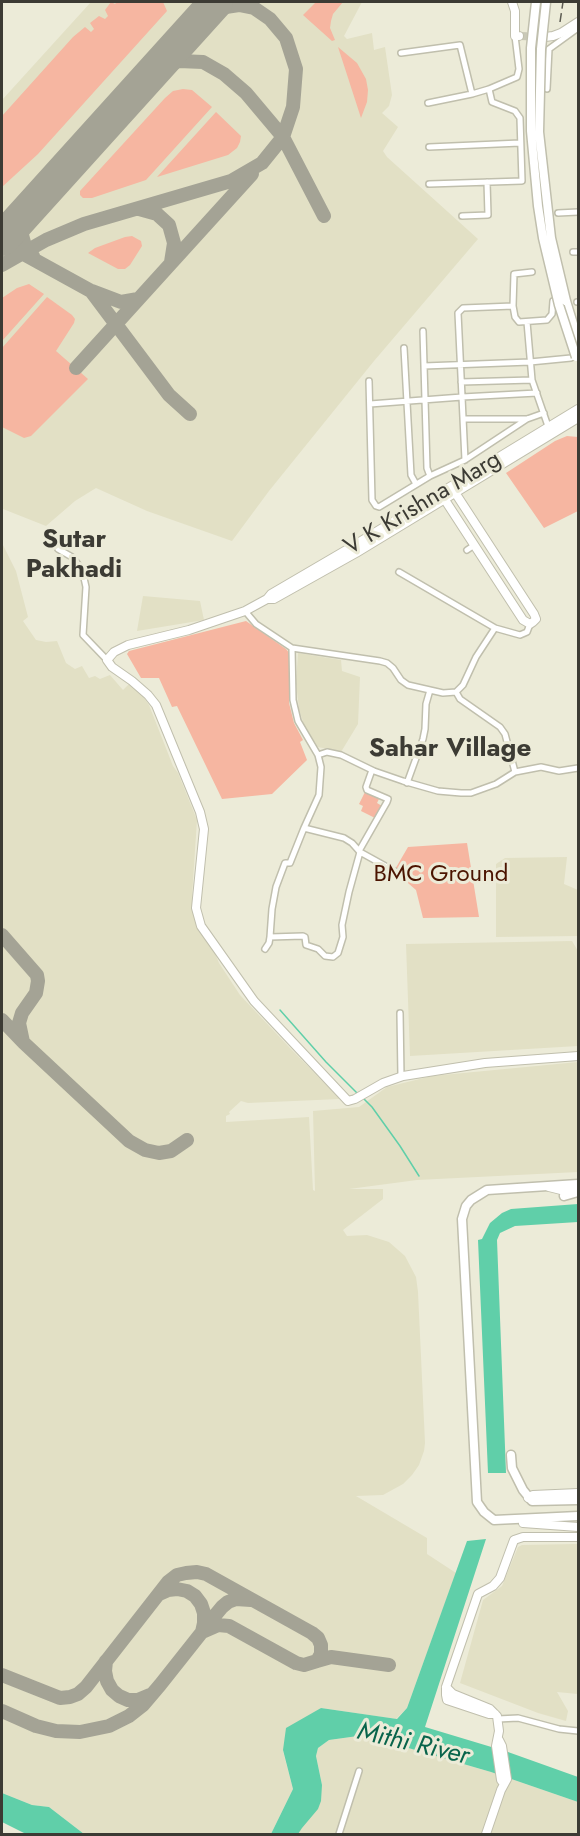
<!DOCTYPE html>
<html>
<head>
<meta charset="utf-8">
<style>
  body { margin:0 }
  #map { position:relative; width:580px; height:1836px; overflow:hidden; background:#ecebd8; font-family:Jost,sans-serif }
  canvas { display:block }
  .frame { position:absolute; inset:0; border:3px solid #3c3b34; pointer-events:none }
</style>
</head>
<body>
<div id="map">
<canvas width="580" height="1836"></canvas>
<div class="frame"></div>
</div>
<script>
const ctx = document.querySelector('canvas').getContext('2d');
ctx.lineJoin = 'round';
function paint(path, color) {
  ctx.fillStyle = color;
  ctx.fill(path, 'evenodd');
}
function toPath(rows) {
  const path = new Path2D();
  for (const r of rows) {
    path.moveTo(r[0], r[1]);
    for (let i = 2; i < r.length; i += 2) path.lineTo(r[i], r[i + 1]);
  }
  return path;
}
function strokePath(path, color, width, dash) {
  ctx.strokeStyle = color;
  ctx.lineWidth = width;
  ctx.lineCap = dash ? 'butt' : 'round';
  ctx.setLineDash(dash || []);
  ctx.stroke(path);
}
function label(font, color, halo, rows, align = 'center') {
  ctx.font = font + ' Jost,sans-serif';
  ctx.lineWidth = 6;
  ctx.setLineDash([]);
  ctx.textBaseline = 'middle';
  ctx.strokeStyle = halo;
  ctx.fillStyle = color;
  for (const [text, x, y, turn = 0] of rows) {
    ctx.save();
    ctx.translate(x, y);
    ctx.rotate((+turn || 0) * Math.PI / 180);
    ctx.textAlign = isNaN(turn) ? turn : align;
    if (halo) ctx.strokeText(text, 0, 0);
    ctx.fillText(text, 0, 0);
    ctx.restore();
  }
}
paint(toPath([
  [91,2,362,2,344,36,347,39,372,33,374,50,385,47,392,95,389,106,382,113,398,127,383,151,387,157,478,239,374,361,269,491,232,541,147,511,96,488,75,501,46,526,3,509,2,513,2,100],
  [2,543,16,571,28,617,23,621,36,640,46,642,57,641,66,663,75,669,82,666,89,678,95,676,100,679,110,675,123,690,129,684,140,692,149,705,173,766,178,773,197,820,192,896,193,913,198,923,212,946,219,963,240,995,290,1048,340,1099,248,1103,241,1101,229,1112,230,1114,226,1116,226,1122,309,1117,313,1190,315,1191,313,1111,359,1107,387,1087,432,1076,578,1062,578,1172,417,1180,349,1189,383,1189,383,1199,343,1230,347,1236,367,1235,389,1242,405,1256,416,1277,418,1292,425,1443,424,1451,419,1465,412,1475,403,1484,383,1495,356,1496,427,1538,427,1554,456,1573,407,1708,396,1719,321,1708,283,1751,293,1789,271,1834,84,1834,49,1807,32,1805,2,1793],
  [143,596,200,601,204,620,137,631],
  [298,653,341,660,342,671,360,677,358,724,341,752,318,747,305,728,299,709,296,683],
  [567,857,564,884,578,890,578,936,496,937,496,864,505,858],
  [572,941,578,951,578,1046,410,1056,406,944],
  [578,1544,578,1694,557,1692,568,1711,566,1721,538,1713,460,1683,483,1600,502,1586,518,1547,522,1545],
  [358,1736,398,1745,491,1772,578,1802,578,1834,298,1834,322,1785,316,1756,318,1748,329,1740]
]), '#e2e0c5');
paint(toPath([
  [111,2,115,4,117,2,163,2,167,11,38,154,2,187,2,116,73,37,85,27,91,32,94,29,90,23,99,16,105,19,108,16,105,10],
  [316,2,343,2,333,14,331,21,330,28,335,40,332,41,303,15],
  [338,47,357,63,366,79,368,90,367,102,361,118],
  [183,89,192,90,212,107,146,180,92,198,83,198,80,195,80,191,165,98,173,91],
  [216,112,241,136,240,142,237,148,228,155,157,177],
  [132,236,141,241,142,246,130,265,125,269,118,269,88,253,95,248,125,237],
  [29,284,44,294,2,341,2,298,17,288],
  [47,297,72,315,75,319,74,323,56,351,88,379,31,436,24,438,2,427,2,348],
  [567,436,578,437,578,511,544,528,506,473,555,441],
  [246,621,286,649,290,654,289,703,294,723,303,740,300,742,307,760,272,794,222,799,177,706,172,707,159,678,141,678,127,654,129,651],
  [366,790,374,796,377,794,381,795,377,803,382,806,375,818,361,811,363,806,359,804],
  [467,843,479,917,423,918,416,890,394,871,408,847]
]), '#f6b6a1');
paint(toPath([
  [578,1204,578,1222,515,1226,500,1233,497,1240,506,1473,488,1473,478,1240,482,1239,490,1223,502,1213,511,1209],
  [486,1539,425,1727,508,1752,578,1777,578,1802,491,1772,398,1745,358,1736,329,1740,318,1748,316,1756,322,1785,321,1801,318,1809,302,1828,298,1834,271,1834,293,1789,283,1750,286,1728,321,1708,397,1719,407,1708,467,1541],
  [2,1793,32,1805,49,1807,84,1834,26,1834,2,1822]
]), '#60cfa9');
strokePath(toPath([
  [280,1010,326,1062,357,1093],
  [363,1098,372,1107,400,1146,419,1176]
]), '#60cfa9', 1.5);
strokePath(toPath([
  [149,75,163,66,179,61,203,62,224,74,246,93,283,137,324,216],
  [139,209,157,214,169,225,174,243,171,262],
  [25,213,22,224,22,235,25,246,33,256],
  [2,229,17,221],
  [2,242,91,291,169,395,190,414],
  [2,265,46,240,84,224,231,181,262,163,283,137,293,107,296,69,286,38,270,19,254,8,239,5,219,8,198,20],
  [92,291,121,302,138,299],
  [76,368,252,174],
  [2,935,37,975,38,981,36,993,22,1013,19,1023,23,1042],
  [2,1020,24,1043,129,1141,145,1150,159,1153,171,1151,187,1140],
  [159,1594,168,1590,177,1589,187,1591,195,1596,201,1604,204,1613,204,1623,202,1632],
  [203,1630,222,1607,228,1602,236,1599,251,1600],
  [106,1661,105,1671,107,1681,112,1690,119,1696,128,1700,138,1700,150,1695],
  [317,1661,331,1657,389,1665],
  [2,1675,60,1698,70,1697,78,1694,86,1687,168,1582,177,1575,186,1573,197,1572,206,1574,312,1633,318,1638,321,1645,321,1654,317,1661,304,1665,296,1663,229,1626,218,1625,202,1632,160,1685,143,1705,129,1716,109,1726,80,1732,56,1731,36,1726,2,1711]
]), '#a4a395', 14);
strokePath(toPath([
  [2,239,216,2]
]), '#a4a395', 34);
strokePath(toPath([
  [519,36,545,37]
]), '#c9c8b7', 8, [8, 4]);
const street = toPath([
  [401,53,460,45,472,94],
  [547,89,549,49,578,28],
  [428,103,472,94,489,89,517,77,519,69,515,36],
  [429,147,520,143],
  [429,184,522,181,520,118,515,111,492,102,489,89],
  [558,213,578,212],
  [462,216,488,215,487,182],
  [573,252,578,252],
  [532,272,514,274,513,306,515,317,519,322,547,320,552,314,553,301],
  [577,302,578,302],
  [527,322,532,380],
  [423,331,427,468,430,476],
  [404,348,411,475,416,484],
  [424,366,530,362,571,358],
  [369,381,372,500,376,506,379,507,430,476,465,460,527,419],
  [461,382,532,380,549,429],
  [370,404,462,397,537,393],
  [463,419,527,419,544,413],
  [465,460,458,313,463,308,513,306],
  [58,549,72,557,82,569,86,587,83,635,107,660],
  [467,550,473,546],
  [399,572,495,628,520,635,527,632,530,624],
  [245,611,256,624,292,648,380,661,387,663,393,668,401,680,408,685,443,693,456,692,463,685,476,657,495,628],
  [292,648,293,700,298,721,318,755,321,767,319,795,304,828,344,838,352,843,360,852,398,873],
  [456,692,460,699,500,727,505,734,515,772],
  [318,755,327,752,341,755,374,771,403,781,438,791,461,793,471,793,496,784,515,772,541,767,559,771,578,768],
  [407,783,423,739,425,729,426,704,430,690],
  [359,851,387,802,388,799,367,790,366,787,372,770],
  [270,937,303,936,305,937,306,945,318,949,325,956,333,957,338,953,343,937,342,925,349,892,360,852],
  [265,949,269,943,270,937,272,909,276,887,285,863,290,863,304,828],
  [400,1013,401,1077],
  [498,1719,518,1718,559,1729,578,1731],
  [339,1834,359,1771]
]);
const secondary = toPath([
  [512,2,515,11,515,36,519,36],
  [545,37,553,36,561,33,578,22],
  [578,409,348,549,271,594,267,599,245,611,189,630,128,645,114,652,107,660,112,667,132,681,148,695,156,705,200,812,204,829,196,908,201,926,254,1001,348,1101,355,1099,383,1083,403,1076,485,1063,578,1056],
  [443,497,523,620,530,624,533,622,536,619,534,614,454,491],
  [267,599,274,599,356,553,578,418],
  [549,1187,565,1191,575,1190],
  [528,1498,533,1495,578,1493],
  [523,1523,578,1527],
  [446,1687,453,1694,490,1709,497,1716,499,1731,496,1746,501,1780,504,1784],
  [495,1714,489,1714,447,1700,446,1695,446,1687,478,1594,493,1586,500,1578,514,1540,523,1537,578,1537],
  [486,1834,501,1790,507,1779,502,1746,499,1740]
]);
const primary = toPath([
  [566,301,578,340],
  [578,1184,487,1190,471,1200,466,1206,462,1219,477,1502,484,1512,494,1520,578,1516],
  [564,1196,578,1192],
  [511,1455,512,1468,523,1490,532,1501,578,1500]
]);
strokePath(street, '#c0bfad', 8);
strokePath(secondary, '#c0bfad', 10);
strokePath(primary, '#c0bfad', 11);
strokePath(street, '#fff', 5);
strokePath(secondary, '#fff', 8);
strokePath(primary, '#fff', 8);
strokePath(toPath([
  [560,22,563,2]
]), '#5c5b52', 1.5, [9, 4.5]);
const primaryBridge = toPath([
  [536,2,531,48,531,131,538,206,543,238,559,305,576,357],
  [546,2,541,49,539,132,551,238,566,301]
]);
strokePath(primaryBridge, '#c0bfad', 11, []);
strokePath(primaryBridge, '#fff', 8);
label('24px', '#3c3b34', '#ecebd8', [
  ["V K Krishna Marg",423,504,-31]
]);
label('24px', '#4b1401', '#ecebd8', [
  ["BMC Ground",441,875]
]);
label('bold 26px', '#3c3b34', '#ecebd8', [
  ["Sutar",74,541],
  ["Pakhadi",74,571],
  ["Sahar Village",450,750]
]);
label('italic 26px', '#08644b', '#ecebd8', [
  ["Mithi River",413,1745,13]
]);
</script>
</body>
</html>
